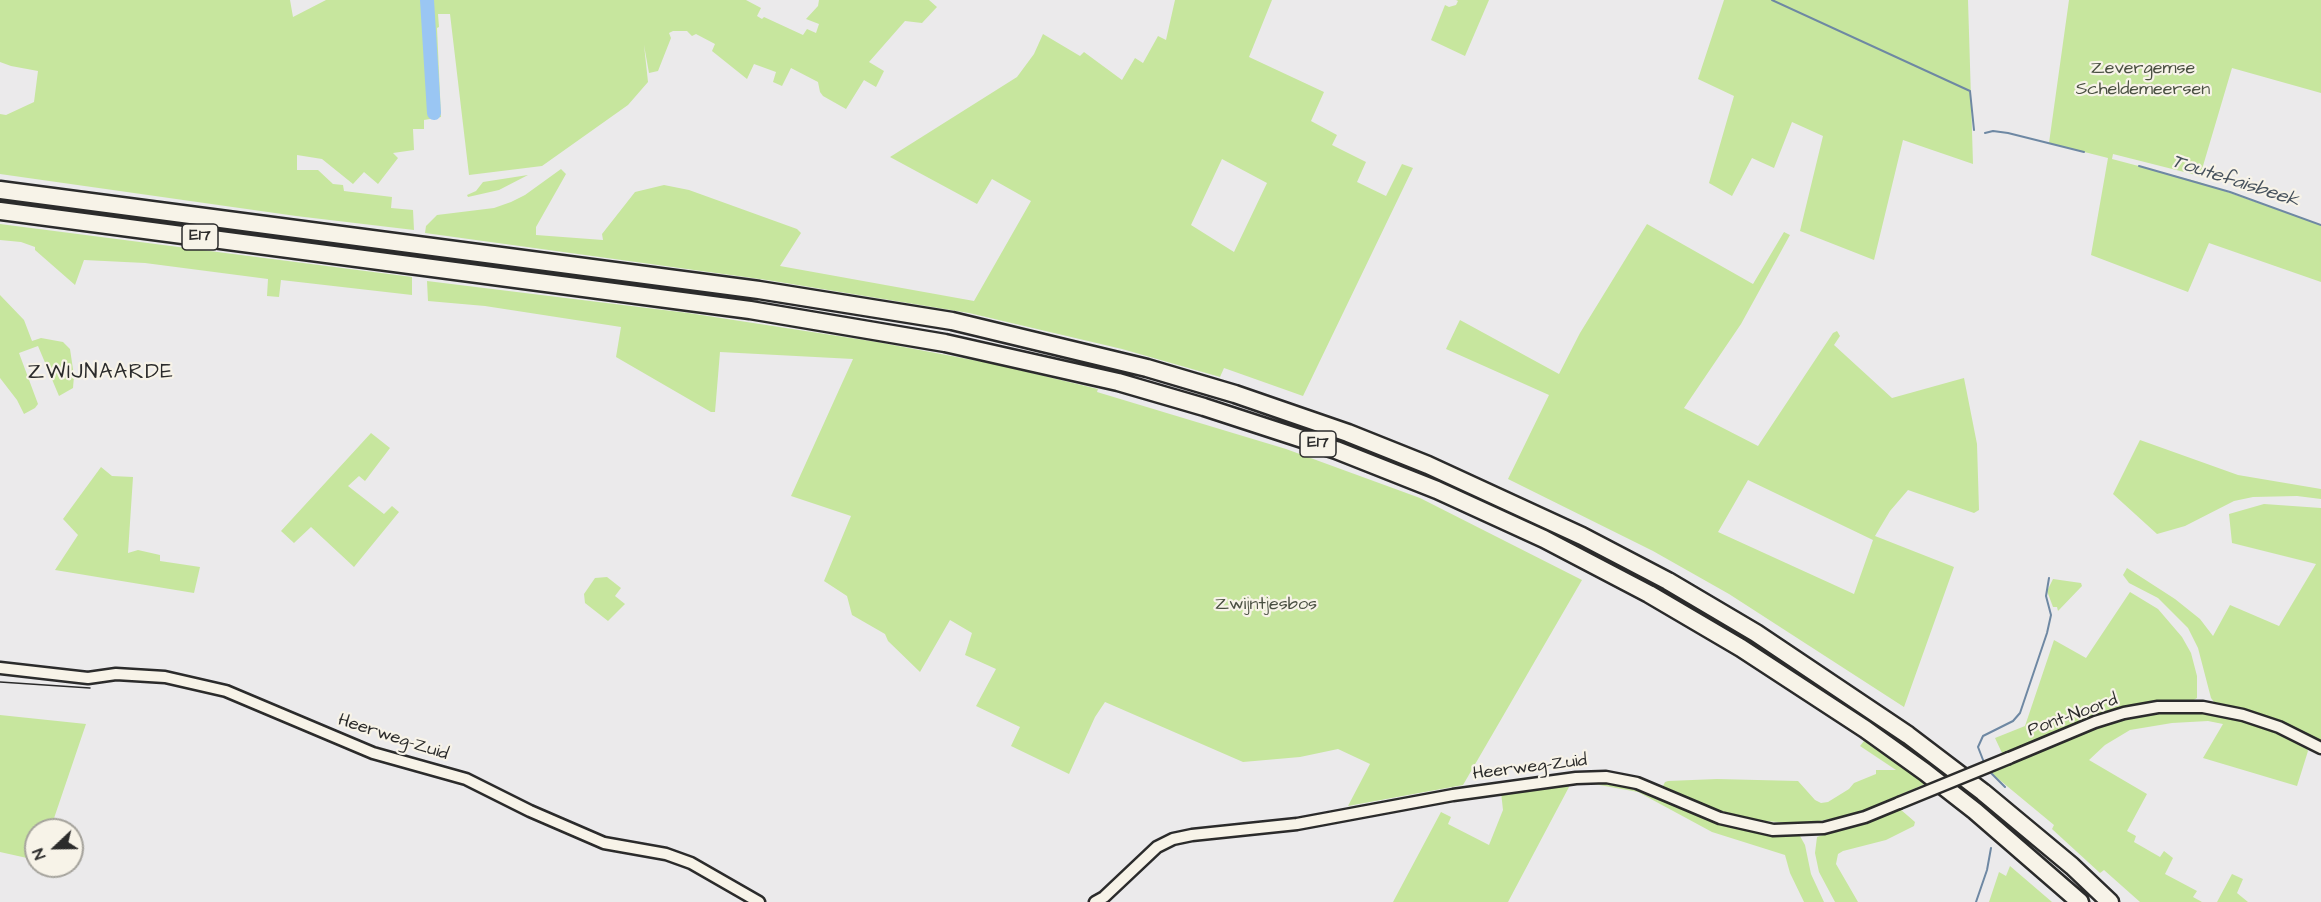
<!DOCTYPE html>
<html>
<head>
<meta charset="utf-8">
<style>
  body { margin:0 }
  #map { position:relative; width:2321px; height:902px; overflow:hidden; background:#ebeaeb; font-family:"Architects Daughter",sans-serif }
  canvas { display:block }
  .north { position:absolute; left:24px; top:818px; width:60px; height:60px; box-sizing:border-box; background:#f7f3e8; border:2px solid #a5a39c; border-radius:50%; rotate:248deg; font-size:16px; font-weight:700; line-height:24px; text-align:center; color:#2b2b2b }
  .north::after { content:''; display:block; margin:auto; width:21px; height:27px; background:#2b2b2b; clip-path:polygon(50% 0,100% 100%,50% 72%,0 100%) }
</style>
</head>
<body>
<div id="map">
<canvas width="2321" height="902"></canvas>
<div class="north">N</div>
</div>
<script>
const ctx = document.querySelector('canvas').getContext('2d');
ctx.lineJoin = 'round';
function paint(path, color) {
  ctx.fillStyle = color;
  ctx.fill(path, 'evenodd');
}
function toPath(rows) {
  const path = new Path2D();
  for (const r of rows) {
    path.moveTo(r[0], r[1]);
    for (let i = 2; i < r.length; i += 2) path.lineTo(r[i], r[i + 1]);
  }
  return path;
}
function strokePath(path, color, width, dash) {
  ctx.strokeStyle = color;
  ctx.lineWidth = width;
  ctx.lineCap = dash ? 'butt' : 'round';
  ctx.setLineDash(dash || []);
  ctx.stroke(path);
}
function label(font, color, halo, rows, align = 'center') {
  ctx.font = font + ' "Architects Daughter",sans-serif';
  ctx.lineWidth = 4.5;
  ctx.setLineDash([]);
  ctx.textBaseline = 'middle';
  ctx.strokeStyle = halo;
  ctx.fillStyle = color;
  for (const [text, x, y, turn = 0] of rows) {
    ctx.save();
    ctx.translate(x, y);
    ctx.rotate((+turn || 0) * Math.PI / 180);
    ctx.textAlign = isNaN(turn) ? turn : align;
    if (halo) ctx.strokeText(text, 0, 0);
    ctx.fillText(text, 0, 0);
    ctx.restore();
  }
}
paint(toPath([
  [0,0,290,0,293,17,326,0,746,0,761,8,757,16,762,19,764,17,803,35,807,29,816,33,819,24,806,19,818,6,819,0,929,0,937,7,922,23,905,21,869,62,884,71,876,87,864,80,846,109,823,96,820,92,818,82,791,68,782,86,773,82,776,72,754,64,747,79,712,51,715,44,696,34,692,36,687,31,673,31,669,33,671,38,658,71,649,73,644,45,648,82,628,105,542,166,469,175,450,14,438,14,439,27,437,28,441,117,424,120,424,129,413,129,414,150,393,153,398,158,378,184,364,172,353,184,322,159,297,155,297,170,318,170,333,184,343,185,344,191,392,197,391,208,413,210,414,230,296,216,0,174,0,114,6,115,34,102,38,71,11,66,0,62],
  [1175,0,1272,0,1249,57,1324,92,1311,121,1337,135,1332,145,1366,162,1357,182,1386,196,1402,164,1413,168,1303,396,1224,368,1220,377,1122,349,969,313,767,280,425,233,426,226,437,215,494,208,511,202,525,195,561,169,566,174,536,227,536,235,603,240,602,234,635,192,664,185,689,190,797,229,801,233,780,266,974,301,1031,201,992,179,977,204,890,157,1017,77,1034,54,1043,34,1080,56,1084,52,1122,80,1135,58,1143,63,1158,36,1166,40],
  [1222,159,1267,183,1234,252,1191,225],
  [1456,0,1489,0,1465,56,1431,40,1445,5,1449,7,1456,5,1458,1],
  [1724,0,1968,0,1973,164,1903,140,1874,260,1800,231,1823,136,1792,122,1774,168,1752,158,1732,196,1709,183,1734,96,1698,79],
  [2069,0,2321,0,2321,93,2232,68,2200,176,2113,154,2112,159,2199,182,2321,225,2321,282,2209,243,2188,292,2091,255,2108,158,2049,143],
  [528,175,499,190,468,197,467,195,476,191,483,182],
  [0,224,412,277,412,295,281,280,279,297,267,296,268,279,145,263,84,260,75,285,35,250,35,247,21,242,0,240],
  [1647,224,1753,284,1784,232,1790,235,1741,324,1684,408,1758,446,1833,333,1837,331,1840,336,1834,345,1892,398,1964,378,1977,444,1979,510,1974,513,1908,490,1890,511,1875,536,1954,567,1904,707,1729,594,1653,551,1508,479,1549,395,1446,349,1460,320,1559,374,1580,333],
  [1748,480,1873,540,1854,594,1718,532],
  [427,281,688,313,877,342,994,364,1098,389,1097,392,1286,449,1420,498,1582,580,1463,785,1348,806,1370,764,1338,749,1300,757,1243,762,1105,702,1095,717,1069,774,1011,746,1020,727,976,706,996,669,965,655,972,633,950,620,920,672,888,641,885,634,852,615,847,596,824,581,851,516,791,496,853,359,720,352,715,412,711,412,616,357,621,327,485,306,428,301],
  [0,295,24,320,32,341,41,338,63,342,70,349,74,376,73,388,59,396,51,377,54,376,52,372,49,372,38,346,19,353,38,404,35,408,24,414,17,400,0,378],
  [371,433,390,448,365,481,359,476,348,486,384,514,392,506,399,512,354,567,311,527,294,543,281,531],
  [2140,440,2238,475,2321,489,2321,499,2297,496,2253,497,2234,501,2185,526,2157,534,2113,494],
  [101,467,112,476,133,477,128,553,138,550,160,555,160,561,200,567,194,593,55,570,78,535,63,519],
  [2264,504,2321,508,2321,742,2280,720,2248,710,2214,702,2211,698,2198,648,2188,628,2158,598,2129,583,2123,575,2127,568,2175,599,2200,619,2213,636,2230,605,2279,626,2316,564,2232,543,2229,514],
  [607,577,621,588,615,596,625,604,608,621,585,603,584,594,595,578],
  [2053,579,2081,583,2082,586,2058,611,2057,607,2053,607,2047,591],
  [2130,592,2158,609,2182,637,2191,653,2197,676,2197,698,2190,702,2158,702,2110,711,2002,753,1995,738,2025,726,2054,640,2086,658],
  [2203,711,2232,716,2290,735,2303,743,2308,751,2297,786,2203,758,2223,724,2208,721,2172,723,2130,730,2105,745,2089,760,2147,794,2127,831,2136,836,2134,842,2160,857,2164,851,2173,858,2165,874,2197,891,2193,897,2202,902,2140,902,2104,870,2100,873,2052,829,2054,825,1990,772,2015,762,2015,759,2122,718,2146,712],
  [0,715,86,724,50,830,36,830,36,860,0,852],
  [1864,741,1925,784,1855,814,1804,824,1752,820,1715,809,1663,786,1665,782,1668,781,1717,779,1798,781,1815,800,1821,803,1828,802,1849,789,1854,783,1876,774,1876,770,1896,770,1860,746],
  [1594,781,1638,787,1713,820,1800,836,1805,845,1811,874,1824,902,1804,902,1790,873,1785,855,1712,832,1638,792,1594,784],
  [1567,782,1569,787,1508,902,1393,902,1441,812,1451,817,1448,824,1489,845,1503,810,1501,792],
  [1900,809,1915,822,1914,826,1886,840,1843,851,1838,854,1836,864,1858,902,1835,902,1819,872,1815,853,1817,837],
  [2010,866,2052,902,1989,902,1999,872,2006,876],
  [2232,874,2243,879,2237,893,2248,902,2217,902]
]), '#c7e69e');
strokePath(toPath([
  [1772,0,1970,91,1974,130],
  [1985,133,1993,131,2008,133,2084,152],
  [2139,166,2230,192,2321,225],
  [1985,765,1978,747,1983,736,2013,721,2020,713,2047,633,2051,615,2046,596,2049,578],
  [1988,770,2005,787],
  [1976,902,1987,870,1991,848]
]), '#6e88a3', 2);
strokePath(toPath([
  [427,0,434,113]
]), '#9ac6f3', 14);
const minor = toPath([
  [0,668,88,678,116,674,165,677,226,691,373,753,466,779,530,811,604,843,666,854,691,863,759,902],
  [2009,758,2095,722,2124,713,2158,707,2203,707,2243,715,2279,727,2321,748],
  [1095,902,1104,897,1157,847,1173,839,1192,835,1297,824,1453,795,1576,778,1606,777,1637,783,1720,818,1773,830,1824,828,1865,817,1899,803]
]);
const highway = toPath([
  [0,190,759,290,952,321,1147,368,1235,394,1348,433,1428,465,1582,536,1668,581,1756,633,1908,735,1983,792,2072,866,2110,902],
  [0,211,750,310,945,343,1118,382,1204,407,1336,450,1437,490,1544,539,1649,594,1741,648,1865,729,1925,772,1975,811,2080,902]
]);
strokePath(minor, '#2b2b2b', 15);
strokePath(highway, '#2b2b2b', 21);
strokePath(minor, '#f7f3e8', 10);
strokePath(highway, '#f7f3e8', 16);
strokePath(toPath([
  [0,682,90,688]
]), '#2b2b2b', 1.5);
const minorBridge = toPath([
  [1899,803,2009,758]
]);
strokePath(minorBridge, '#2b2b2b', 15, []);
strokePath(minorBridge, '#f7f3e8', 10);
for (const [x, y, w] of [
  [200,237,36],
  [1318,444,36]
]) {
  const box = new Path2D();
  box.roundRect(x - w / 2, y - 13, w, 26, 4.5);
  ctx.fillStyle = '#f7f3e8';
  ctx.fill(box);
  strokePath(box, '#2b2b2b', 1.5);
}
label('bold 16px', '#2b2b2b', null, [
  ["E17",200,237],
  ["E17",1318,444]
]);
label('18px', '#4a5042', '#f7f3e8', [
  ["Zevergemse",2143,69],
  ["Scheldemeersen",2143,90],
  ["Zwijntjesbos",1266,605]
]);
label('18px', '#2b2b2b', '#f7f3e8', [
  ["Pont-Noord",2073,716,-20],
  ["Heerweg-Zuid",393,738,18],
  ["Heerweg-Zuid",1530,768,-7]
]);
label('italic 20px', '#47525d', '#f7f3e8', [
  ["Toutefaisbeek",2235,182,18]
]);
ctx.letterSpacing = '1.5px';
label('21px', '#2b2b2b', '#f7f3e8', [
  ["ZWIJNAARDE",101,374]
]);
ctx.letterSpacing = '0px';
</script>
</body>
</html>
